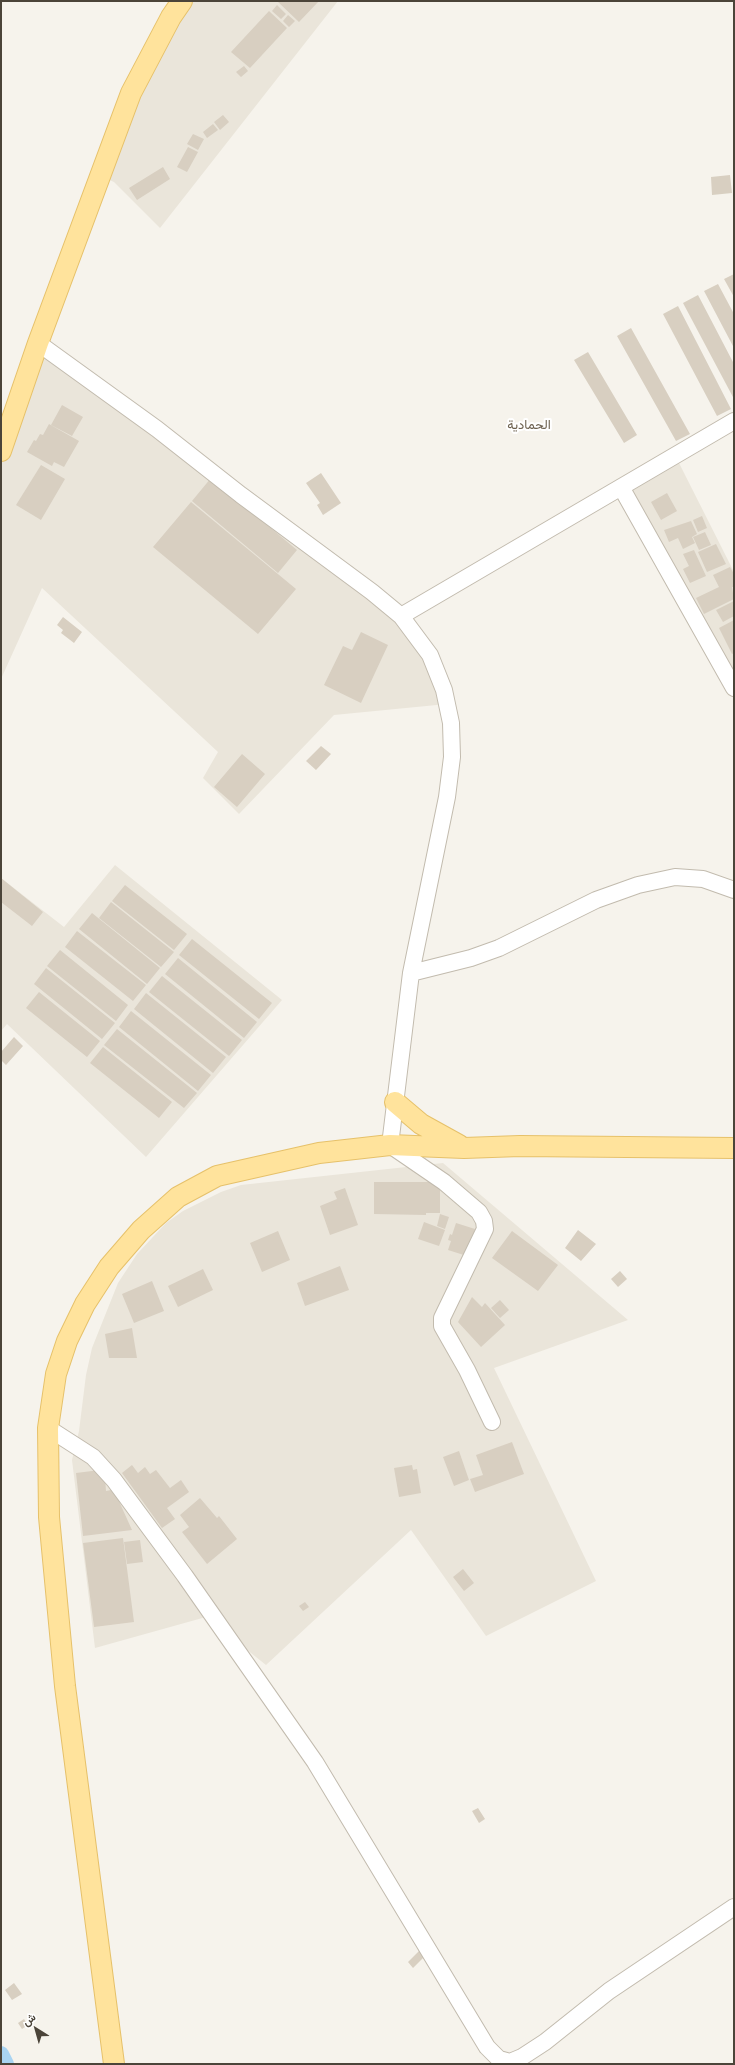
<!DOCTYPE html>
<html>
<head>
<meta charset="utf-8">
<style>
  body { margin:0 }
  #map { position:relative; width:735px; height:2065px; overflow:hidden; background:#f6f3ec; font-family:Barlow,Vazirmatn,sans-serif }
  canvas { display:block }
  .frame { position:absolute; inset:0; border:2px solid #4b4439; pointer-events:none }
  .north { position:absolute; left:16px; top:2009px; width:40px; height:40px; -webkit-text-stroke:3px #fff; paint-order:stroke; rotate:323deg; font-size:11px; font-weight:700; line-height:16px; text-align:center; color:#4b4439 }
  .north::after { content:''; display:block; margin:auto; width:14px; height:18px; background:#4b4439; clip-path:polygon(50% 0,100% 100%,50% 72%,0 100%) }
</style>
</head>
<body>
<div id="map">
<canvas width="735" height="2065"></canvas>
<div class="frame"></div>
<div class="north">ش</div>
</div>
<script>
const ctx = document.querySelector('canvas').getContext('2d');
ctx.lineJoin = 'round';
function paint(path, color) {
  ctx.fillStyle = color;
  ctx.fill(path, 'evenodd');
}
function toPath(rows) {
  const path = new Path2D();
  for (const r of rows) {
    path.moveTo(r[0], r[1]);
    for (let i = 2; i < r.length; i += 2) path.lineTo(r[i], r[i + 1]);
  }
  return path;
}
function strokePath(path, color, width, dash) {
  ctx.strokeStyle = color;
  ctx.lineWidth = width;
  ctx.lineCap = dash ? 'butt' : 'round';
  ctx.setLineDash(dash || []);
  ctx.stroke(path);
}
function label(font, color, halo, rows, align = 'center') {
  ctx.font = font + ' Barlow,Vazirmatn,sans-serif';
  ctx.lineWidth = 4;
  ctx.setLineDash([]);
  ctx.textBaseline = 'middle';
  ctx.strokeStyle = halo;
  ctx.fillStyle = color;
  for (const [text, x, y, turn = 0] of rows) {
    ctx.save();
    ctx.translate(x, y);
    ctx.rotate((+turn || 0) * Math.PI / 180);
    ctx.textAlign = isNaN(turn) ? turn : align;
    if (halo) ctx.strokeText(text, 0, 0);
    ctx.fillText(text, 0, 0);
    ctx.restore();
  }
}
paint(toPath([
  [182,1,338,1,160,228,114,182,100,176],
  [38,343,401,616,447,704,334,715,239,814,203,778,218,752,42,588,1,679,1,443],
  [679,463,734,572,734,684,626,490],
  [115,865,282,1000,146,1157,7,1024,1,1031,1,878,64,927],
  [443,1163,628,1320,494,1368,596,1581,486,1636,411,1530,266,1665,206,1617,95,1648,72,1460,79,1431,86,1375,92,1348,118,1283,137,1254,166,1223,183,1211,221,1192,241,1185]
]), '#eae5da');
strokePath(toPath([
  [1,2054,6,2064]
]), '#a9d4f2', 16);
paint(toPath([
  [277,1,319,1,299,22],
  [277,5,286,14,281,19,272,11],
  [269,11,287,28,250,68,231,52],
  [288,15,295,21,289,27,283,21],
  [244,66,248,71,241,77,236,72],
  [223,115,229,122,220,130,214,122],
  [213,124,218,130,207,138,203,132],
  [193,134,204,139,198,150,187,144],
  [188,147,198,152,187,172,177,167],
  [163,167,170,179,137,200,129,188],
  [730,175,732,193,712,195,711,177],
  [734,274,734,297,724,279],
  [718,284,734,314,734,348,704,291],
  [698,295,734,364,734,399,683,303],
  [678,306,731,409,717,416,663,314],
  [631,328,690,434,676,441,617,336],
  [588,352,637,435,624,443,574,360],
  [62,405,83,417,72,436,51,425],
  [49,424,79,441,64,467,54,462,52,466,27,452,34,440,36,441,40,434,43,435],
  [41,465,65,479,41,520,16,505],
  [321,473,341,503,323,515,317,505,320,503,306,483],
  [211,478,297,550,278,573,192,501],
  [667,493,677,511,661,520,651,502],
  [191,502,296,589,258,634,153,547],
  [702,516,707,528,698,532,693,520],
  [691,521,697,534,692,537,695,543,683,549,678,538,669,542,664,530],
  [705,532,711,545,699,550,693,537],
  [716,544,726,564,707,572,698,552],
  [694,550,706,576,690,583,683,569,689,566,683,554],
  [730,567,734,574,734,587,732,587,734,599,704,614,696,598,719,587,713,575],
  [734,601,734,616,723,622,716,610],
  [63,617,82,632,74,643,61,633,63,630,57,625],
  [734,620,734,653,732,654,719,628],
  [361,632,388,645,361,703,324,685,343,646,352,650],
  [321,746,331,754,316,770,306,761],
  [242,754,265,774,237,807,214,787],
  [1,878,43,912,32,926,1,902],
  [125,885,187,934,174,950,112,901],
  [111,902,174,952,161,967,99,918],
  [92,913,160,968,147,984,79,929],
  [77,931,146,985,133,1001,65,947],
  [192,939,272,1003,259,1019,179,955],
  [60,950,128,1005,116,1021,47,966],
  [178,958,257,1022,244,1038,165,974],
  [46,968,115,1023,102,1039,34,984],
  [162,976,242,1040,229,1056,149,992],
  [39,992,100,1041,87,1057,26,1008],
  [146,993,226,1057,213,1073,134,1009],
  [131,1011,211,1075,198,1091,119,1027],
  [117,1029,197,1093,184,1108,104,1045],
  [14,1037,23,1046,6,1065,1,1060,1,1052],
  [103,1047,172,1102,159,1118,90,1063],
  [374,1182,440,1182,440,1213,426,1213,426,1215,374,1214],
  [345,1188,358,1225,330,1235,320,1206,337,1199,334,1192],
  [440,1214,449,1217,445,1229,437,1226],
  [424,1222,445,1230,439,1246,418,1239],
  [456,1223,475,1229,467,1256,448,1250,451,1241,448,1240,450,1234,452,1235],
  [578,1230,596,1244,581,1261,565,1248],
  [278,1231,290,1260,262,1272,250,1243],
  [512,1231,558,1265,538,1291,492,1258],
  [340,1266,349,1290,305,1306,297,1283],
  [203,1269,213,1290,178,1307,168,1286],
  [620,1271,627,1279,618,1287,611,1279],
  [152,1281,164,1311,134,1323,122,1294],
  [472,1297,482,1307,485,1303,505,1325,481,1347,458,1322],
  [500,1300,509,1310,500,1318,491,1308],
  [132,1328,137,1358,109,1358,105,1334],
  [512,1442,524,1474,475,1492,470,1479,483,1475,476,1455],
  [459,1451,469,1480,454,1486,443,1457],
  [132,1465,138,1473,145,1467,150,1474,156,1470,170,1488,181,1480,189,1492,167,1508,175,1519,162,1528,122,1473],
  [412,1465,413,1470,417,1469,421,1493,399,1497,394,1468],
  [100,1470,105,1477,106,1491,111,1490,118,1499,132,1530,83,1536,76,1473],
  [200,1498,217,1518,219,1516,237,1539,207,1564,182,1532,189,1527,180,1515],
  [123,1538,134,1622,94,1627,83,1543],
  [140,1540,143,1562,127,1564,124,1542],
  [463,1569,474,1583,464,1591,453,1577],
  [305,1602,309,1607,303,1611,299,1606],
  [478,1808,485,1819,479,1823,472,1811],
  [419,1951,425,1956,413,1968,408,1962],
  [14,1983,22,1994,12,2000,5,1990],
  [24,2019,28,2025,22,2029,18,2023]
]), '#d8cfc1');
const minor = toPath([
  [38,343,157,429,241,495,372,592,401,616,430,655,444,690,451,723,452,757,447,797,411,973,390,1145,444,1182,479,1212,484,1221,485,1229,442,1318,442,1326,467,1370,492,1422],
  [621,487,734,688],
  [401,616,734,421],
  [411,973,471,958,499,948,596,900,638,885,675,877,703,879,734,890],
  [48,1428,93,1457,114,1480,185,1576,315,1762,487,2047,499,2059,510,2062,522,2057,545,2042,609,1991,734,1907]
]);
const major = toPath([
  [1,451,38,343,131,93,171,17,182,1],
  [395,1102,421,1124,459,1145],
  [114,2064,65,1686,49,1517,48,1428,56,1374,67,1341,85,1304,109,1267,141,1230,178,1197,217,1176,319,1153,390,1145,464,1148,520,1146,734,1148]
]);
strokePath(minor, '#c2bbae', 18);
strokePath(major, '#e6c16a', 22);
strokePath(minor, '#fff', 16);
strokePath(major, '#ffe39c', 20);
label('13px', '#6e6250', '#fff', [
  ["الحمادية",529,425]
]);
</script>
</body>
</html>
